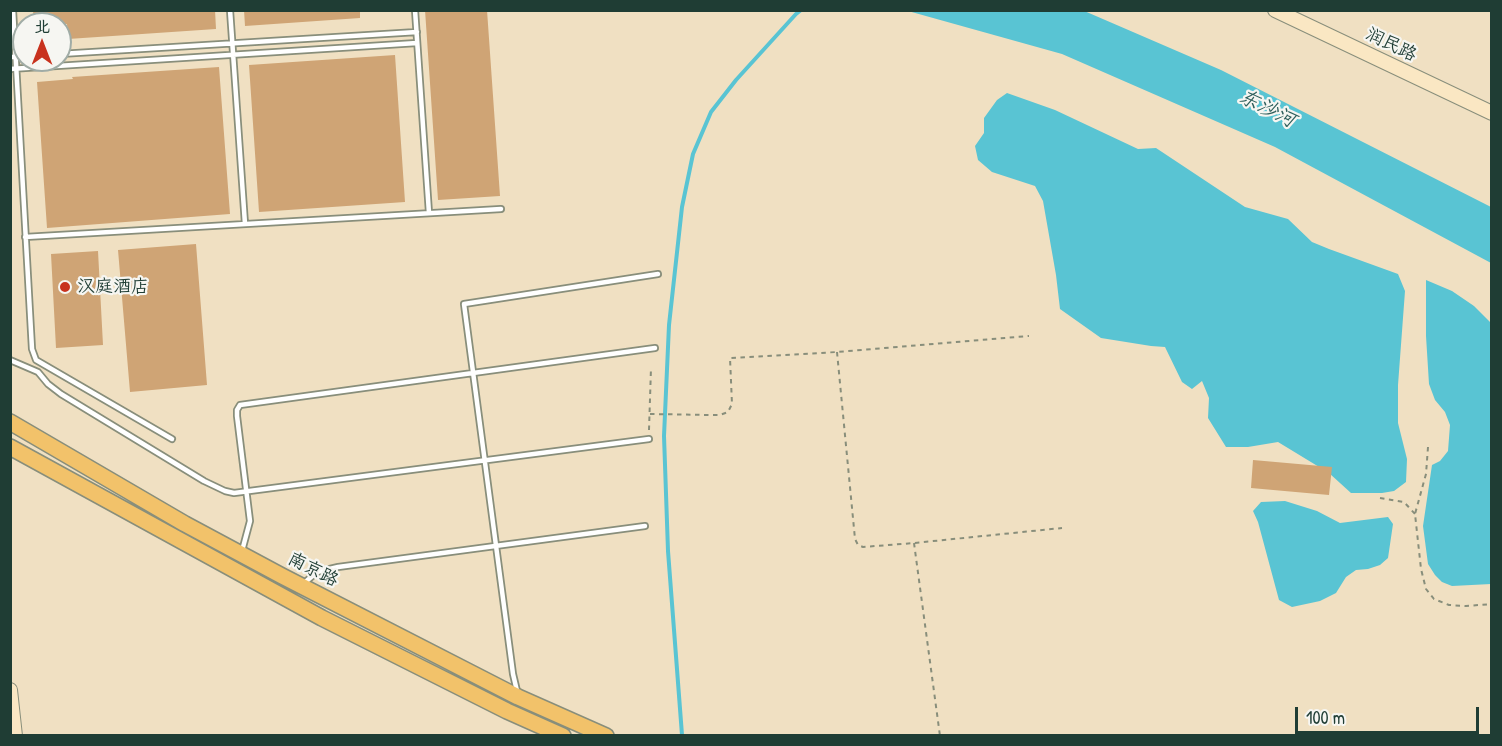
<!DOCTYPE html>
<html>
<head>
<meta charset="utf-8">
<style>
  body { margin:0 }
  #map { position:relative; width:1502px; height:746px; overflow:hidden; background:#f0e0c2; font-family:"Patrick Hand","LXGW WenKai TC",sans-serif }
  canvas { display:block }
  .frame { position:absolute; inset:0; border:12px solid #1f3d34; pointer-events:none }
  .north { position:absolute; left:12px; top:12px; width:60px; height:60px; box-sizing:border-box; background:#f6f6f2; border:2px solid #a0aca6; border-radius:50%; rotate:0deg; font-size:16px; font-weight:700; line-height:24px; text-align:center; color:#1f3d34 }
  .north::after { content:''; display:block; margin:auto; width:21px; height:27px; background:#c8321e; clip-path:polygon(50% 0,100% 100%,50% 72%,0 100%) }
  .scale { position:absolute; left:1295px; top:707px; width:184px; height:27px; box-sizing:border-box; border:3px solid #1f3d34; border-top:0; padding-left:8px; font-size:18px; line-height:21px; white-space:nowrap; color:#1f3d34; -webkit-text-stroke:4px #f6f6f2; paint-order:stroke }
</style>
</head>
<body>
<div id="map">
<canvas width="1502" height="746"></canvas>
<div class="frame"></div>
<div class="north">北</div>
<div class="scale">100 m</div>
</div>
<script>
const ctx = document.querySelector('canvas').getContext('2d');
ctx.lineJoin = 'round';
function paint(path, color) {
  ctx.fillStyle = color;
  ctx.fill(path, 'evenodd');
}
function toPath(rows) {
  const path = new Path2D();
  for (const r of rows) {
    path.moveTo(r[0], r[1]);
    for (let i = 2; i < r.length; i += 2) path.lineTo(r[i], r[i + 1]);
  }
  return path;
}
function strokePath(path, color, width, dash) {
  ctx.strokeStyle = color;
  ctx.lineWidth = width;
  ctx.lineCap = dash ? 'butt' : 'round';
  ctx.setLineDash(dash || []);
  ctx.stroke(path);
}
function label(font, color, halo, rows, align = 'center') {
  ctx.font = font + ' "Patrick Hand","LXGW WenKai TC",sans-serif';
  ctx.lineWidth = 4.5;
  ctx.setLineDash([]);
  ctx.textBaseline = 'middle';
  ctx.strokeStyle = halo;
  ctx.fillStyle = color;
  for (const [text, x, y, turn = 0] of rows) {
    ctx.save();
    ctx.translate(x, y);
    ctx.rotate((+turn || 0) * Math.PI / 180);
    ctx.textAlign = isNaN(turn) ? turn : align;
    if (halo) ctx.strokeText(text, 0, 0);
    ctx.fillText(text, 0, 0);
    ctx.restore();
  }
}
paint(toPath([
  [1082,10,1221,70,1491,207,1491,263,1275,147,1062,54,908,11],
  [1007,93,1055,110,1138,149,1156,148,1245,207,1288,219,1312,242,1329,249,1398,274,1405,291,1398,385,1398,423,1407,459,1406,482,1394,491,1382,493,1351,493,1329,473,1278,442,1248,447,1226,447,1208,418,1209,398,1202,381,1192,389,1182,382,1165,347,1151,346,1101,338,1060,309,1056,275,1043,201,1035,186,992,172,978,160,975,146,984,133,984,118,997,100],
  [1426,280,1452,291,1474,306,1491,323,1491,584,1452,586,1442,582,1435,575,1428,564,1423,526,1432,465,1440,461,1448,451,1450,425,1445,412,1435,400,1429,384,1426,336],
  [1285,501,1317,511,1340,523,1388,517,1393,524,1388,558,1380,565,1368,569,1356,570,1346,577,1336,593,1320,601,1292,607,1279,600,1258,522,1253,511,1261,502]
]), '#59c4d3');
strokePath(toPath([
  [682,735,668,551,664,436,669,325,682,207,693,154,711,112,736,80,796,14,801,10]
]), '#59c4d3', 4);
paint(toPath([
  [33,10,215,10,216,29,68,39,67,24,34,24],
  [244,10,360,10,360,18,245,26],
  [425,10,487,10,500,196,438,200],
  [395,55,405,202,259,212,249,65],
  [219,67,230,214,47,228,37,82,73,79,72,77],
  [196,244,207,385,130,392,118,250],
  [98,251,103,345,56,348,51,254],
  [1253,460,1332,467,1329,495,1251,488]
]), '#cfa475');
const lane = toPath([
  [13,10,32,349,36,360,172,439],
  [230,10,245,224],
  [415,10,429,213],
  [60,54,417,32],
  [10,57,24,56],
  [10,69,417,43],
  [25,237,501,209],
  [10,360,38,372,48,384,61,394,204,481,225,491,234,493,649,439],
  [242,551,250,521,237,416,237,410,240,405,655,348],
  [303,584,317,572,338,567,645,526],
  [517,691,513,674,464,304,658,274]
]);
const secondary = toPath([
  [1275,10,1492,113],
  [10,690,15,736]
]);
const primary = toPath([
  [10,422,185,524,282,576,518,697,606,736],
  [10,447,322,618,507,711,563,736]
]);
strokePath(lane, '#888e7b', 8);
strokePath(secondary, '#888e7b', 16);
strokePath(primary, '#888e7b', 18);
strokePath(toPath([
  [837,352,855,539,858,545,863,547,914,543,1062,528],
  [650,414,711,415,720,415,728,412,732,404,730,358,837,352,1029,336],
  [649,430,651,368],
  [1428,447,1426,474,1415,514,1421,569,1426,589,1434,599,1449,605,1466,606,1492,604],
  [1380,498,1404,502,1415,514],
  [914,543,940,736]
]), '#888e7b', 2, [4.5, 4.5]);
strokePath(lane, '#fff', 4.5);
strokePath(secondary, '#fae7c3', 14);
strokePath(primary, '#f2c26a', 15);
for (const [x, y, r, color] of [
  [65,287,6,"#c8321e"]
]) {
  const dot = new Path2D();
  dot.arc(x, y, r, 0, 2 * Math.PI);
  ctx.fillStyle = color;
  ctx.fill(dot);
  strokePath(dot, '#f6f6f2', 2);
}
label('18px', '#1f3d34', '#f6f6f2', [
  ["润民路",1391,45,26],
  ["南京路",313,570,27]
]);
label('18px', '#1f3d34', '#f6f6f2', [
  ["汉庭酒店",77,287]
], 'left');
label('italic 20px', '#2e5f5c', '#f6f6f2', [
  ["东沙河",1267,109,27]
]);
</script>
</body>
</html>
